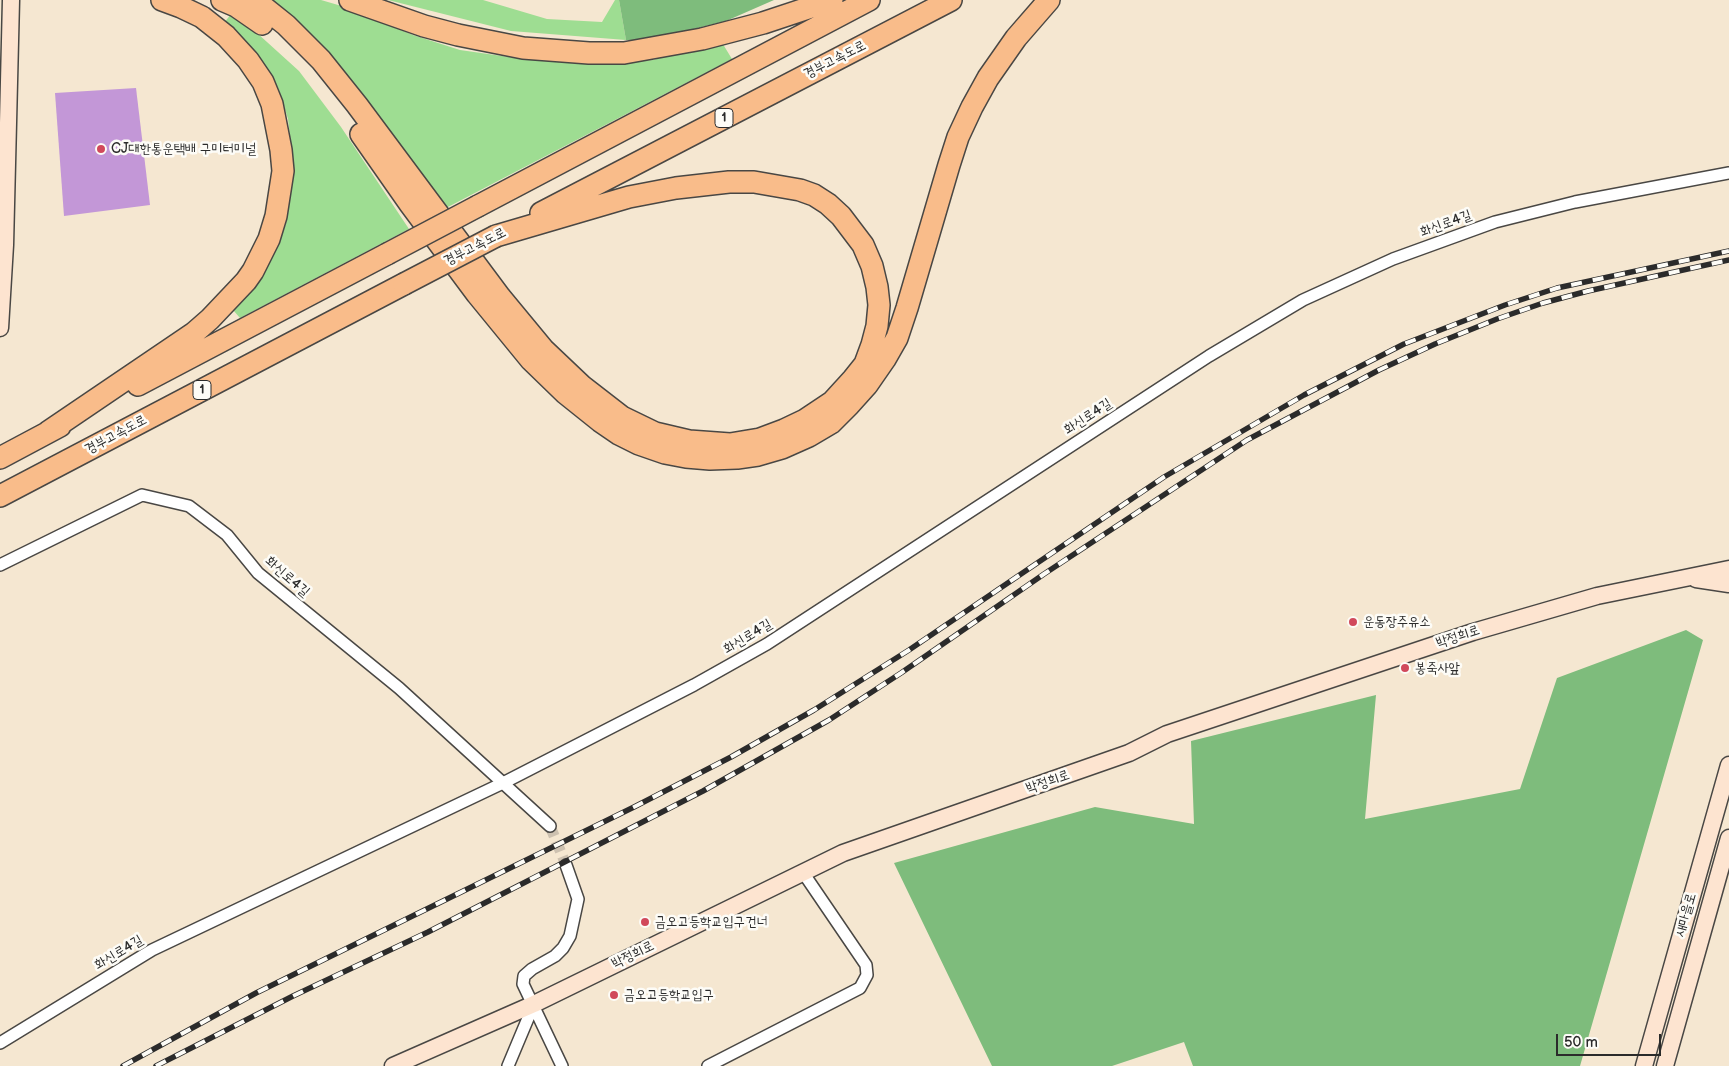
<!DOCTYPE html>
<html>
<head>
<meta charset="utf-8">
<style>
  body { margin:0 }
  #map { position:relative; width:1729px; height:1066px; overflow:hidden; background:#f5e7d1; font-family:"Balsamiq Sans",sans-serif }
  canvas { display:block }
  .scale { position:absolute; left:1556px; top:1034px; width:105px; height:22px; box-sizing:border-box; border:2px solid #2b2b2b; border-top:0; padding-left:6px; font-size:15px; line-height:18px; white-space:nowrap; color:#2b2b2b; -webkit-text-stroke:4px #fdfcf7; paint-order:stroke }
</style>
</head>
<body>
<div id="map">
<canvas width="1729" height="1066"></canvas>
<div class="scale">50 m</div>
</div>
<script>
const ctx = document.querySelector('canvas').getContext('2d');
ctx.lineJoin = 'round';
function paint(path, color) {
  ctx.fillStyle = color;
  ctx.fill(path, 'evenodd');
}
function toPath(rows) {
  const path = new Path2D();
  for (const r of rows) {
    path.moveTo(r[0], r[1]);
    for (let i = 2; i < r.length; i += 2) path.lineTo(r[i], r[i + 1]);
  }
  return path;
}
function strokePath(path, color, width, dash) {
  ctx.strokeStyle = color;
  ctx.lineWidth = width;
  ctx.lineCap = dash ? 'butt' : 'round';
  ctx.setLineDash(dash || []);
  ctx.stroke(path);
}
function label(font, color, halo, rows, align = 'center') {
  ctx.font = font + ' "Balsamiq Sans","Poor Story",sans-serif';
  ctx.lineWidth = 5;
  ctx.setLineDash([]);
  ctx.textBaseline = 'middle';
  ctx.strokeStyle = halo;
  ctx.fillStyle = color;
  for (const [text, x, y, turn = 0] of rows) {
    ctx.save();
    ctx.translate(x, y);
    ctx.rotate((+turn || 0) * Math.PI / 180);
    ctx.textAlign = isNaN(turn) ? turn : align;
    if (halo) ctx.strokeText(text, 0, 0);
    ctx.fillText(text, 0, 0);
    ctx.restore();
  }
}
paint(toPath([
  [270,0,321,0,345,7,413,35,460,50,523,59,582,64,653,60,721,41,732,59,446,208,312,35],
  [388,0,483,0,547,19,602,22,615,0,619,0,626,40,511,31],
  [231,14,246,23,299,71,341,127,409,229,240,318,233,310,265,272,286,224,294,172,288,119,279,90,265,65,241,37,224,23]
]), '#9edd92');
paint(toPath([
  [619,0,774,0,726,21,649,40,626,40],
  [1686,630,1703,640,1580,1066,1193,1066,1184,1042,1112,1066,992,1066,894,863,1095,807,1194,824,1191,741,1376,695,1365,819,1520,789,1557,678]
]), '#7ebc7c');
paint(toPath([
  [136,88,150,205,64,216,55,93]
]), '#c397d7');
strokePath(toPath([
  [550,826,566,865]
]), '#cdc1b0', 11, [11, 5.5]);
const street = toPath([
  [0,565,142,495,189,506,227,535,258,573,399,688,550,826],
  [0,1043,152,950,503,783,694,685,767,644,1209,356,1303,300,1393,259,1495,222,1575,202,1729,173],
  [508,1066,534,1004],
  [562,1066,523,984,524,976,532,969,555,956,563,948,570,936,578,899,566,865],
  [708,1066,860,988,867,975,866,965,802,871]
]);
const secondary = toPath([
  [0,328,5,245,11,0],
  [1696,579,1729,584],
  [393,1066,534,1004,843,853,1129,753,1167,734,1473,632,1597,596,1729,569],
  [1644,1066,1729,765],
  [1665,1066,1729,838]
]);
const highway = toPath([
  [222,0,236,6,262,24],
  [252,0,261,5,286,25,321,60,357,105,500,297,543,349,582,386,622,417,655,433,689,441,730,444,760,439,784,430,805,420,832,402,853,379,865,364,872,345,877,326,879,305,877,287,872,266,863,245,841,216,828,204,814,195,800,190,754,182,729,182,676,188,629,197,496,236],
  [350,0,424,26,458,35,523,48,589,53,624,53,702,39,763,23,832,0],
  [361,134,410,204,477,294,531,360,565,393,600,421,619,434,639,444,665,453,686,457,710,459,737,458,758,455,782,448,809,436,831,423,849,405,867,385,885,359,897,338,907,308,949,165,958,137,972,107,988,78,1016,38,1049,0],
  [478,206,869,0],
  [541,213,951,0],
  [138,385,387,254],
  [48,432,194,333,210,319,246,281,253,271,269,239,276,216,283,171,281,150,272,104,263,82,248,60,226,36,202,17,181,7,162,0],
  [0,458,60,426],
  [0,496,404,284]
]);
strokePath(street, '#494744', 14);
strokePath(secondary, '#494744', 19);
strokePath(highway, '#494744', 24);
strokePath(street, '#fff', 11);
strokePath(secondary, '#fde4d0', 16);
strokePath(highway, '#f9bc8a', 21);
const rail = toPath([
  [123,1066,256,993,634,807,731,757,814,710,909,650,1164,477,1304,395,1404,344,1505,305,1557,288,1729,251],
  [156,1066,293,996,428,932,703,791,829,720,901,673,1044,574,1247,440,1379,370,1435,344,1497,319,1543,303,1588,291,1729,260]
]);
strokePath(rail, '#2b2b2b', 5.5);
strokePath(rail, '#fdfcf7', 4, [11]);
const highwayBridge = toPath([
  [387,254,478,206],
  [404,284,496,236]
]);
strokePath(highwayBridge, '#494744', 24, []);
strokePath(highwayBridge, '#f9bc8a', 21);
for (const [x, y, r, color] of [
  [101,149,5,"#d1495b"],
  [1353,622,5,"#d1495b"],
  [1405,668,5,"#d1495b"],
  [645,922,5,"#d1495b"],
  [614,995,5,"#d1495b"]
]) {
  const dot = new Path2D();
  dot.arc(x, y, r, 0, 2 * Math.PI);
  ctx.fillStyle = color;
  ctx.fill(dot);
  strokePath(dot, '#fdfcf7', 2);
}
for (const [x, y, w] of [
  [724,118,18],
  [202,390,18]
]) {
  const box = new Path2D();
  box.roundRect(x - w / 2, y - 9.5, w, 19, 4);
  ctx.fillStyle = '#fdfcf7';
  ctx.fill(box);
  strokePath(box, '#2b2b2b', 1);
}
label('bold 12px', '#2b2b2b', null, [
  ["1",724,118],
  ["1",202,390]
]);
label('14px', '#2b2b2b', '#fdfcf7', [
  ["경부고속도로",835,60,-27],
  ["화신로4길",1446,224,-20],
  ["경부고속도로",475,247,-27],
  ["화신로4길",1088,417,-33],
  ["경부고속도로",116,435,-28],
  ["화신로4길",287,577,41],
  ["화신로4길",748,637,-31],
  ["박정희로",1458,637,-18],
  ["박정희로",1048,782,-19],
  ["새마을로",1686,915,-74],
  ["화신로4길",119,953,-31],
  ["박정희로",633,955,-26]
]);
label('14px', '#2b2b2b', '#fdfcf7', [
  ["CJ대한통운택배 구미터미널",111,149],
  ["운동장주유소",1363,622],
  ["봉죽사앞",1415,668],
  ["금오고등학교입구건너",655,922],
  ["금오고등학교입구",624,995]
], 'left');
</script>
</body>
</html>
